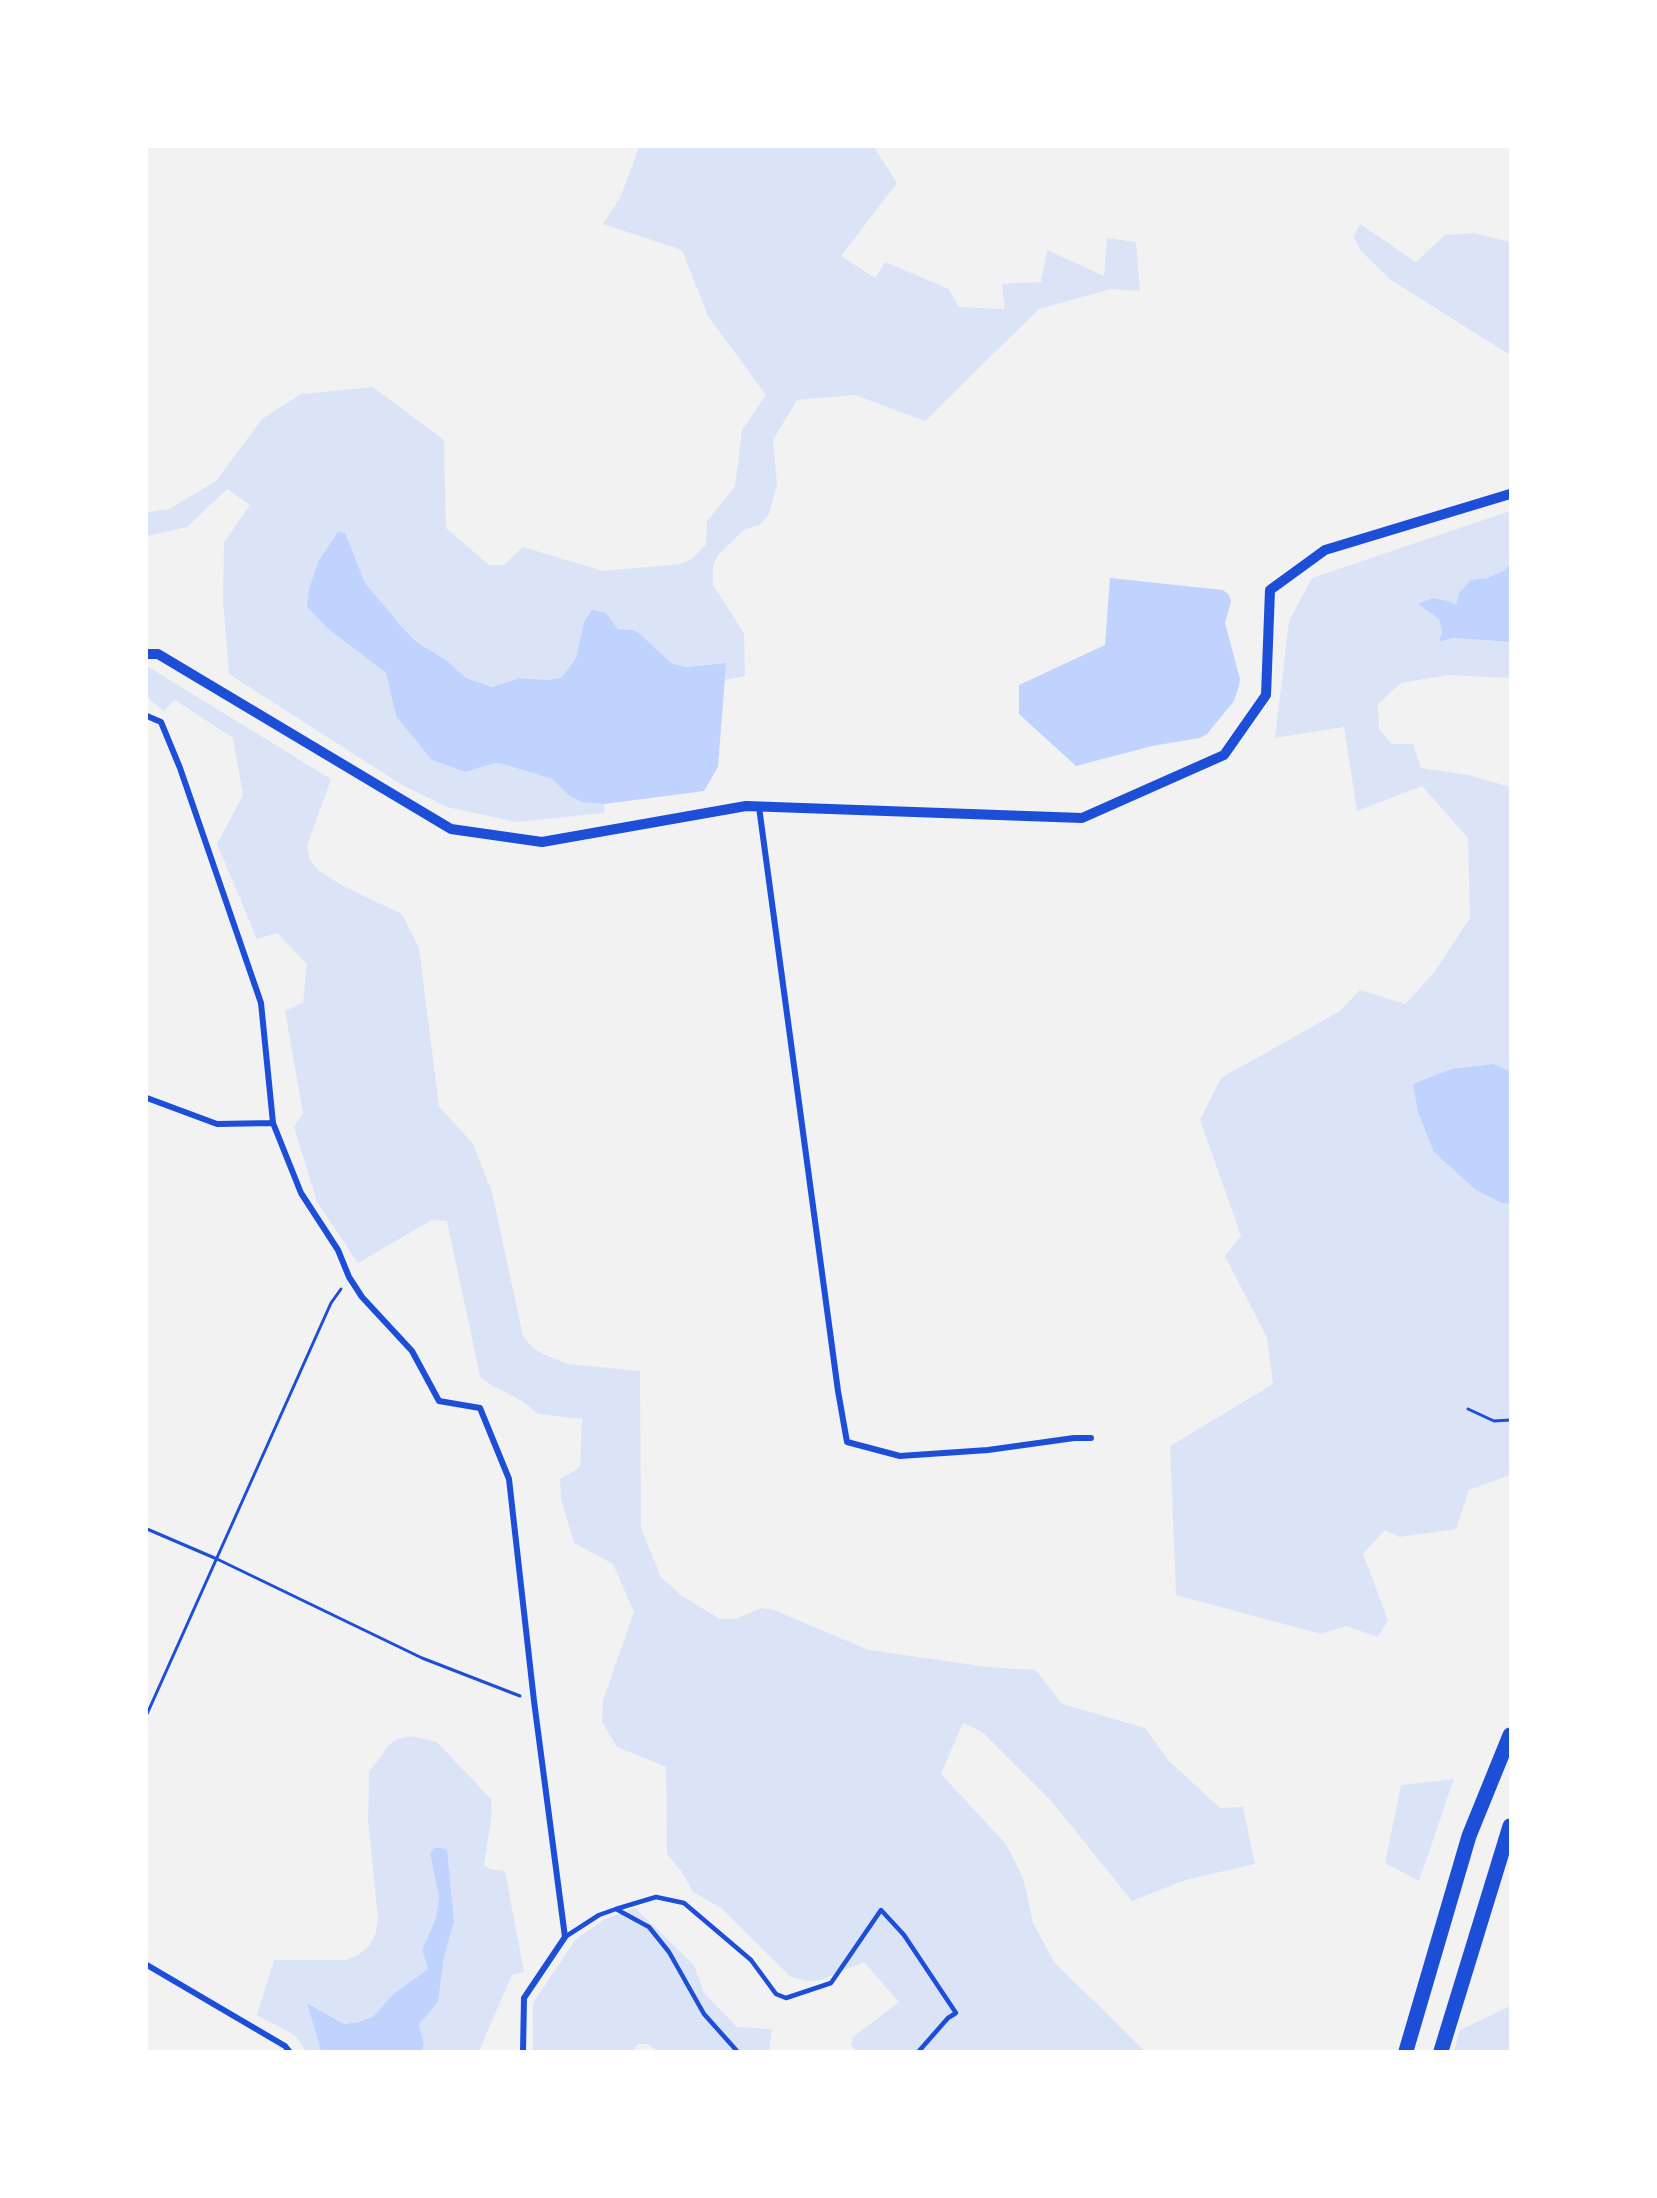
<!DOCTYPE html>
<html>
<head>
<meta charset="utf-8">
<style>
  body { margin:0 }
  #map { position:relative; width:1657px; height:2198px; overflow:hidden; background:#f2f2f2; font-family:Mulish,sans-serif }
  canvas { display:block }
  .frame { position:absolute; inset:0; border:148px solid #fff; pointer-events:none }
</style>
</head>
<body>
<div id="map">
<canvas width="1657" height="2198"></canvas>
<div class="frame"></div>
</div>
<script>
const ctx = document.querySelector('canvas').getContext('2d');
ctx.lineJoin = 'round';
function paint(path, color) {
  ctx.fillStyle = color;
  ctx.fill(path, 'evenodd');
}
function toPath(rows) {
  const path = new Path2D();
  for (const r of rows) {
    path.moveTo(r[0], r[1]);
    for (let i = 2; i < r.length; i += 2) path.lineTo(r[i], r[i + 1]);
  }
  return path;
}
function strokePath(path, color, width, dash) {
  ctx.strokeStyle = color;
  ctx.lineWidth = width;
  ctx.lineCap = dash ? 'butt' : 'round';
  ctx.setLineDash(dash || []);
  ctx.stroke(path);
}
paint(toPath([
  [639,147,874,147,897,183,841,256,875,278,885,262,949,289,959,307,1005,309,1002,284,1041,282,1047,250,1104,276,1107,238,1136,242,1140,291,1111,289,1039,309,925,421,855,395,797,400,773,440,777,484,769,514,760,525,745,529,718,555,713,565,713,585,744,633,745,676,725,680,725,663,685,667,671,663,639,633,633,630,618,629,606,613,584,622,576,658,562,677,549,680,519,678,492,687,466,678,446,660,418,642,402,627,365,583,345,534,307,607,327,628,386,673,396,716,466,772,495,763,503,764,552,779,568,795,597,804,604,804,605,813,516,822,447,807,402,785,229,674,223,601,224,542,250,505,227,489,187,527,147,536,147,512,169,509,216,481,262,419,301,394,373,387,444,440,446,528,489,565,504,565,523,547,603,571,680,564,692,559,706,544,707,521,735,487,742,430,766,395,708,316,682,250,603,224,620,198],
  [1360,224,1416,262,1445,235,1473,233,1510,242,1510,355,1391,280,1360,250,1354,237],
  [1510,511,1510,564,1505,570,1488,578,1471,581,1457,606,1439,619,1442,632,1440,641,1452,638,1510,642,1510,678,1448,675,1401,683,1378,704,1379,729,1392,744,1413,744,1421,768,1469,775,1510,787,1510,1071,1493,1064,1451,1069,1413,1084,1502,1203,1510,1204,1510,1475,1469,1490,1456,1529,1399,1537,1385,1530,1363,1554,1388,1620,1378,1637,1346,1626,1321,1634,1176,1595,1170,1446,1273,1384,1267,1338,1225,1256,1241,1236,1200,1120,1221,1078,1340,1011,1360,990,1405,1004,1433,974,1470,918,1468,838,1422,786,1357,811,1344,727,1275,738,1289,621,1312,578],
  [147,666,331,779,307,846,310,860,319,871,343,886,402,914,419,948,439,1106,473,1144,492,1192,523,1336,532,1347,543,1354,568,1364,640,1371,641,1528,661,1577,682,1596,720,1619,736,1619,761,1608,774,1610,869,1650,987,1667,1036,1670,1062,1704,1145,1728,1168,1760,1220,1808,1243,1807,1255,1864,1185,1880,1132,1901,1053,1803,982,1732,963,1723,941,1774,1004,1842,1011,1853,1024,1881,1033,1923,1055,1963,1145,2051,857,2051,851,2045,853,2037,899,2002,864,1962,821,1980,807,1981,791,1977,721,1908,693,1892,682,1872,667,1854,666,1767,617,1747,602,1722,603,1700,634,1612,613,1564,574,1543,561,1500,560,1479,580,1467,582,1419,538,1414,522,1401,489,1384,480,1376,447,1221,432,1220,358,1263,317,1202,294,1127,303,1113,285,1011,303,1002,307,964,277,933,257,939,217,844,243,795,233,738,175,700,163,711,147,697],
  [411,1736,437,1742,491,1799,492,1813,484,1866,490,1869,505,1871,524,1972,512,1975,479,2051,422,2051,424,2045,419,2024,438,2001,444,1957,454,1922,430,1855,439,1897,436,1918,422,1950,428,1969,393,1994,374,2016,359,2022,344,2024,308,2003,321,2051,306,2051,296,2036,257,2015,274,1960,345,1960,358,1955,370,1945,376,1932,378,1918,368,1821,369,1772,390,1744,397,1739],
  [1454,1779,1419,1881,1385,1863,1401,1785],
  [635,1908,694,1965,704,1993,737,2027,772,2029,769,2051,658,2051,647,2044,638,2044,633,2051,533,2051,533,2003,576,1939,605,1919],
  [1510,2006,1510,2051,1454,2051,1460,2030]
]), '#dbe4f7');
paint(toPath([
  [338,532,345,533,365,583,402,627,417,642,446,660,466,678,492,687,519,678,549,680,562,677,576,658,584,622,592,610,606,613,618,629,633,630,639,633,671,663,685,667,726,663,718,767,704,791,604,804,582,802,568,795,552,779,503,764,495,763,466,772,432,760,396,716,386,673,327,628,307,607,309,589,318,562],
  [1510,564,1510,642,1452,638,1439,642,1442,632,1439,619,1418,604,1432,598,1448,601,1456,605,1459,593,1471,580,1488,578,1505,570],
  [1110,578,1223,590,1229,595,1231,602,1225,623,1240,679,1239,686,1234,701,1207,734,1200,738,1152,746,1076,766,1019,714,1019,685,1105,645],
  [1493,1064,1510,1071,1510,1204,1502,1203,1476,1190,1434,1152,1418,1112,1413,1084,1451,1069],
  [434,1848,441,1848,447,1850,454,1922,444,1957,438,2002,419,2024,424,2045,422,2051,321,2051,307,2003,344,2024,359,2022,374,2016,393,1994,428,1969,422,1950,436,1918,439,1897,430,1854]
]), '#bfd3fe');
strokePath(toPath([
  [1468,1409,1494,1421,1510,1420],
  [147,1529,217,1559,422,1658,520,1696],
  [147,1714,331,1303,341,1289]
]), '#1d4ed8', 3);
strokePath(toPath([
  [616,1909,656,1897,684,1903,751,1960,776,1994,786,1998,831,1983,881,1910,904,1935,956,2013,948,2018,919,2051],
  [565,1937,599,1915,616,1909,649,1927,669,1952,704,2014,737,2051]
]), '#1d4ed8', 4.5);
strokePath(toPath([
  [147,716,161,722,180,768,261,1003,273,1123],
  [759,807,838,1391,847,1442,900,1456,988,1450,1074,1438,1091,1438],
  [147,1098,217,1124,273,1123,301,1193,338,1250,349,1277,362,1297,412,1351,439,1401,480,1408,509,1479,534,1701,565,1937,524,1998,523,2051],
  [147,1965,285,2046,289,2051]
]), '#1d4ed8', 6);
strokePath(toPath([
  [147,654,158,654,451,829,542,842,746,806,1082,818,1224,755,1266,695,1270,590,1325,550,1510,494]
]), '#1d4ed8', 10);
strokePath(toPath([
  [1406,2051,1469,1836,1510,1735],
  [1441,2051,1510,1826]
]), '#1d4ed8', 15);
</script>
</body>
</html>
